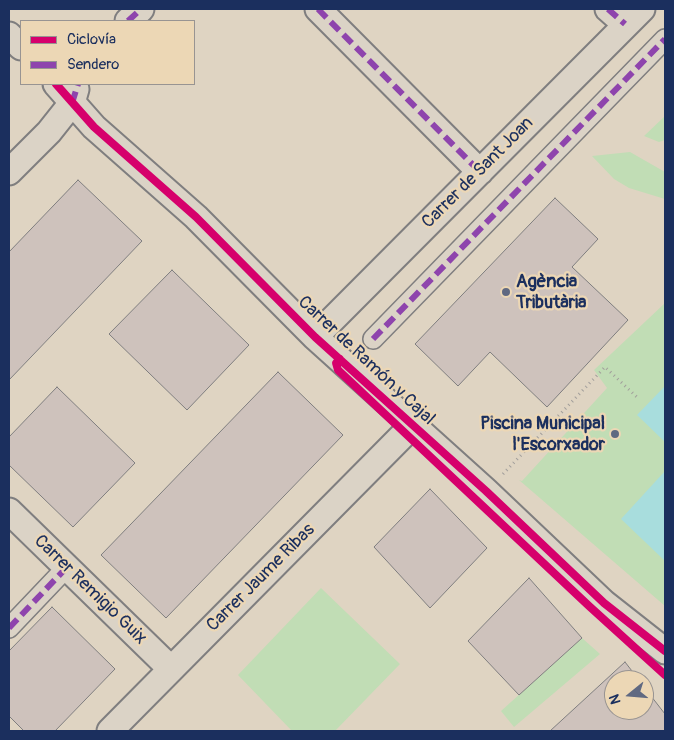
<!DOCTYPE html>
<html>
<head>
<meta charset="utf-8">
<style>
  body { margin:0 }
  #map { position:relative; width:674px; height:740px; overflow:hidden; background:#dfd4c2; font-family:Pangolin,sans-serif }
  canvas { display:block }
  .frame { position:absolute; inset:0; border:10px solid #1b2f5e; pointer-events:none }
  .legend { position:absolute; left:20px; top:20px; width:175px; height:65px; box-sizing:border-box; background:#ecd7b5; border:1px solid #989492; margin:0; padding:6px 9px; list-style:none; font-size:15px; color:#1b2f5e }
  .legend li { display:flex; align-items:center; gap:10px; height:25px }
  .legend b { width:25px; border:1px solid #989492 }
  .north { position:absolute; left:604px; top:670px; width:50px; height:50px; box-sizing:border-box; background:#ecd7b5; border:1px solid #989492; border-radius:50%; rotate:253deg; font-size:14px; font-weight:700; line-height:20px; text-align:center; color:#1b2f5e }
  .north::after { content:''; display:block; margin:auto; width:18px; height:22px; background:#606981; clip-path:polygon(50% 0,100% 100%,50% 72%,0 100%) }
</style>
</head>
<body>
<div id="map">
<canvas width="674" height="740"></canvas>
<div class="frame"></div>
<ul class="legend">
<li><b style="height:6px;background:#d6006c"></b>Ciclovía</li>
<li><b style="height:6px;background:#8e44ad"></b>Sendero</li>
</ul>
<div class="north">N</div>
</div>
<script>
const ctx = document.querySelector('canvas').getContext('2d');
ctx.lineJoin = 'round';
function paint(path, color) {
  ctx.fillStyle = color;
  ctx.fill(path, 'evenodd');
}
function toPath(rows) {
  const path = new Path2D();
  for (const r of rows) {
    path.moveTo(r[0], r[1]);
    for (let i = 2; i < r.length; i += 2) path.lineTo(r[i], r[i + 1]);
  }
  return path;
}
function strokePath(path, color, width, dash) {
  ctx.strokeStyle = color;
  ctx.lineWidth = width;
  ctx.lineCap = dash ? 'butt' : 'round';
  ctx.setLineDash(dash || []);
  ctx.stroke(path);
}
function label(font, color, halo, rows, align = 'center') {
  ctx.font = font + ' Pangolin,sans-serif';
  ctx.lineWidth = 4.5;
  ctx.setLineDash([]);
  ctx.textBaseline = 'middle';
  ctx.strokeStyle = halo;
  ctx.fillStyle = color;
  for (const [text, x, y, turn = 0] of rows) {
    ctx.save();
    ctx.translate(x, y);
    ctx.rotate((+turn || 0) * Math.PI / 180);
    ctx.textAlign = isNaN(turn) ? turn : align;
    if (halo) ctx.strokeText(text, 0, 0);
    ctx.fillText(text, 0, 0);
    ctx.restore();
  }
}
paint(toPath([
  [665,116,665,140,659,142,644,136],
  [630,152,665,172,665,199,629,188,614,179,592,156],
  [665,303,665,606,519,480,522,481,607,388,594,370],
  [321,588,400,664,335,731,292,731,238,675],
  [582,638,600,654,514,727,501,711]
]), '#c1ddb5');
paint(toPath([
  [665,386,665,442,637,415],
  [665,471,665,559,664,560,621,519]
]), '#a8dddd');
const building = toPath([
  [78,180,142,241,9,380,9,252,78,180],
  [555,198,598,239,572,267,628,320,547,407,490,352,458,386,415,344,555,198],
  [172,270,249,345,187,410,109,334,172,270],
  [278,372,343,435,166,618,101,555,278,372],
  [57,387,135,463,73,527,9,465,9,437,57,387],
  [430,489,487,548,430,608,374,547,430,489],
  [529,578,582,638,519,695,468,641,529,578],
  [52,607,115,669,55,731,24,731,9,716,9,651,52,607],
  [625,662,639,680,614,680,614,710,644,710,644,687,665,714,665,731,550,731,625,662]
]);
paint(building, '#cec2bc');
strokePath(building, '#7f7e7f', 1);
const pedestrian = toPath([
  [373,339,665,39],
  [9,628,67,567]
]);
const minor = toPath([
  [318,9,480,172],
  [608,9,625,24],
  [128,21,141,9],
  [9,35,21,47],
  [56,84,94,127,196,217,315,337,486,491,604,603,665,651],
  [9,172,49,132,72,103,76,89],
  [315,337,642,9],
  [9,511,171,669],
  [110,731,413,425]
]);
strokePath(pedestrian, '#7f7e7f', 22);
strokePath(minor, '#7f7e7f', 29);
strokePath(toPath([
  [503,474,605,367,639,399]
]), '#a19e9b', 3, [1, 4]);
strokePath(pedestrian, '#dbd3c6', 19);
strokePath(minor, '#dbd3c6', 25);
strokePath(toPath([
  [318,9,480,172],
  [608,9,625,24],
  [128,21,141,9],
  [72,103,78,84],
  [373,339,665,39],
  [9,628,67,567]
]), '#8e44ad', 6, [12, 6]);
strokePath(toPath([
  [56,84,94,127,196,217,315,337,486,491,604,603,665,651],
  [340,359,336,363,338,370,589,606,665,675]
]), '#d6006c', 8);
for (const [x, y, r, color] of [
  [506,292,5,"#606981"],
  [615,434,5,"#606981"]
]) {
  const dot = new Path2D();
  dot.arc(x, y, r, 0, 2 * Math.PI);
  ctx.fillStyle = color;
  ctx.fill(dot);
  strokePath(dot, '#ecd7b5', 2);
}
label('18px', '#1b2f5e', '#ecd7b5', [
  ["Carrer de Sant Joan",478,173,-45],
  ["Carrer de Ramón y Cajal",366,361,43],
  ["Carrer Jaume Ribas",261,578,-45],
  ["Carrer Remigio Guix",90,590,44]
]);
label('bold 18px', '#1b2f5e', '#ecd7b5', [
  ["Agència",516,282],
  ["Tributària",516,303],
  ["Piscina Municipal",605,424,"right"],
  ["l'Escorxador",605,445,"right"]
], 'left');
</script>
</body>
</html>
